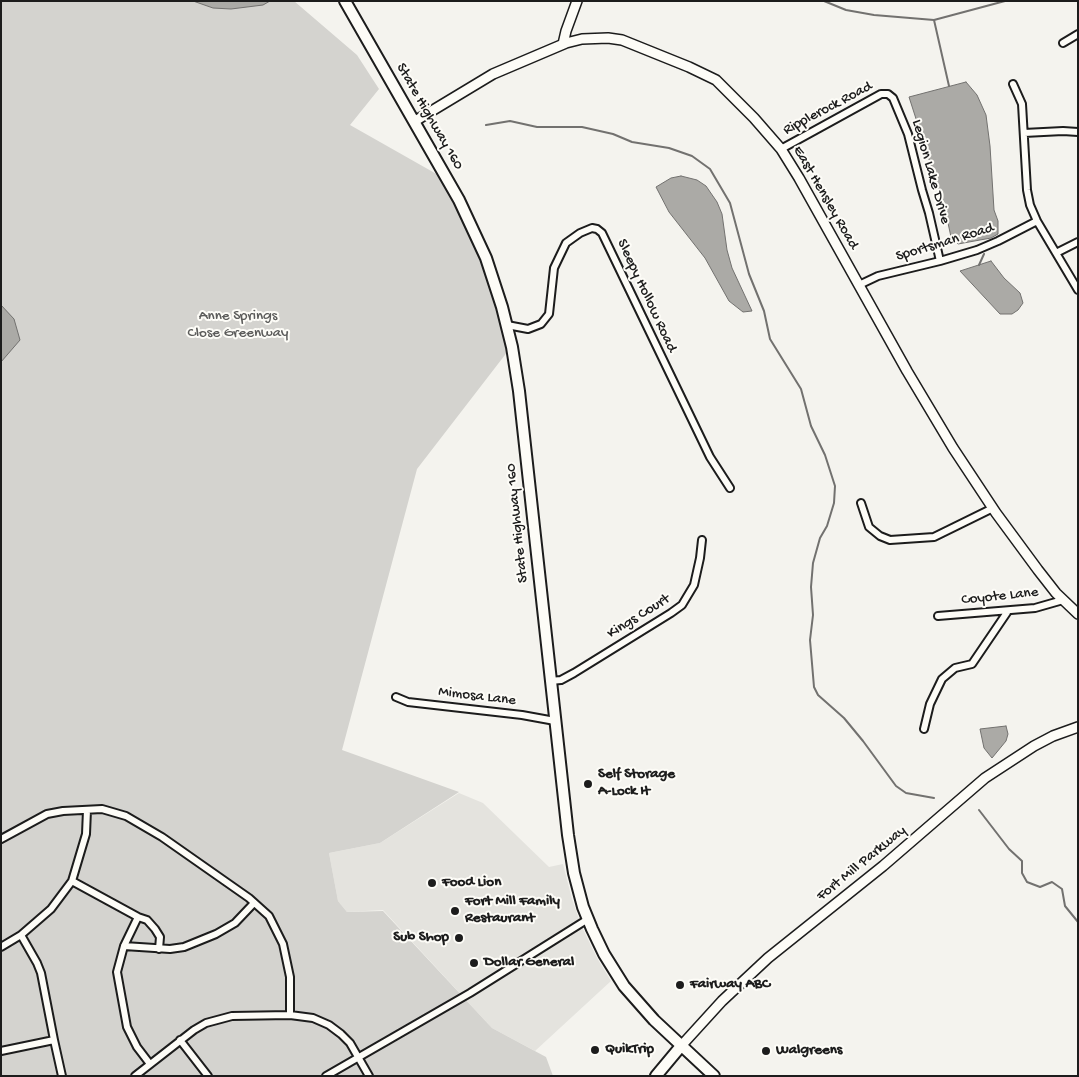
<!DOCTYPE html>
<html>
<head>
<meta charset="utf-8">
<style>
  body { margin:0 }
  #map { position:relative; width:1079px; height:1077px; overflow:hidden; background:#f4f3ee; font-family:"Gochi Hand",sans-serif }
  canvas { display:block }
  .frame { position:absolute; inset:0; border:2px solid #1c1c1c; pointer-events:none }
</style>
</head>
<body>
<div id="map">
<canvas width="1079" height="1077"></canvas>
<div class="frame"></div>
</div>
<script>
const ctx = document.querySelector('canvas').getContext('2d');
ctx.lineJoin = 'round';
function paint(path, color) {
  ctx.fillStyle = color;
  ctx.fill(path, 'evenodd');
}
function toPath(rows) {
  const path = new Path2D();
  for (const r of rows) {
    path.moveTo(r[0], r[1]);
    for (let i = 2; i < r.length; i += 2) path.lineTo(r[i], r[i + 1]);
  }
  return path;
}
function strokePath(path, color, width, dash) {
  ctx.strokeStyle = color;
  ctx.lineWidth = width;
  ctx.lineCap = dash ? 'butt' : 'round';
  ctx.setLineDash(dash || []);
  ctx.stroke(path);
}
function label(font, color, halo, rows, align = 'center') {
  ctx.font = font + ' "Gochi Hand",sans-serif';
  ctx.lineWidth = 4;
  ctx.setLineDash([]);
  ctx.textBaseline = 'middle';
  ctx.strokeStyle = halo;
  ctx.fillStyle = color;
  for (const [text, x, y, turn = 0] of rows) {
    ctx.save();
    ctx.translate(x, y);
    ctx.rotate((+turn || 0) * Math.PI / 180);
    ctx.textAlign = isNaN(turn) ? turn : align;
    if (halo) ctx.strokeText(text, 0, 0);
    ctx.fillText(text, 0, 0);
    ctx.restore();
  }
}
paint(toPath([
  [459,793,483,803,549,867,563,864,572,899,581,925,597,958,611,981,535,1051,492,1028,383,910,347,912,338,901,329,853,380,843]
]), '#e4e3de');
paint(toPath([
  [1,1,294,1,357,55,379,89,350,125,440,176,470,230,492,287,508,351,417,469,342,750,459,792,380,843,329,853,338,901,347,912,383,911,492,1028,546,1057,553,1076,1,1076]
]), '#d4d3cf');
const water = toPath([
  [193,1,270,1,263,5,231,9,213,8,193,1],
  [966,82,977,95,986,115,990,146,994,210,998,221,998,234,991,238,958,244,951,237,945,209,909,97,966,82],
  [681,176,697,180,706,186,717,202,722,214,727,250,732,268,752,311,743,312,729,301,705,258,669,212,656,187,671,178,681,176],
  [991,261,1004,278,1020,293,1023,303,1018,310,1012,314,1000,314,960,271,991,261],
  [1,305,14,319,20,340,1,362,1,305],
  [1006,726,1008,734,1006,741,992,758,984,748,980,729,1006,726]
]);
paint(water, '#abaaa6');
strokePath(water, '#72716f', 1);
strokePath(toPath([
  [824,1,846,10,874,15,934,20,1005,1],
  [934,20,949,86],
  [486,125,510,121,537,127,582,127,613,134,632,142,669,148,692,156,710,169,730,203,749,274,764,311,770,339,801,389,811,426,825,455,835,486,834,503,827,526,820,538,813,563,811,587,813,615,810,640,814,687,818,695,844,718,863,741,896,786,906,793,934,798],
  [979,265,984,254],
  [979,810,1009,849,1022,861,1022,873,1027,882,1040,887,1052,882,1062,889,1065,906,1078,922]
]), '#72716f', 2);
const street = toPath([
  [1063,43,1078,34],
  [1013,84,1022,104,1027,190,1030,205,1037,221,1078,290],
  [1024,133,1063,131,1078,132],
  [781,149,881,94,888,94,893,98,908,134,922,190,929,213,940,261],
  [1056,253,1078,242],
  [859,285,878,276,940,261,977,250,998,241,1037,221],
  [507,325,528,329,541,324,549,314,554,268,566,243,580,233,592,228,597,229,602,233,710,457,730,488],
  [861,503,869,527,880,536,890,540,934,537,993,508],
  [938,616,1035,608,1063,600],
  [550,681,561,680,574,673,671,613,682,605,694,585,700,558,702,540],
  [396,697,408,702,522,715,555,721],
  [924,729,930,704,942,679,955,668,972,664,1008,611],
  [87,810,86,834,72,881,138,917,124,946,117,972,127,1027,137,1047,150,1064],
  [1,839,47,814,63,811,102,809,126,816,162,837,249,898,269,916,283,944,290,977,290,1015],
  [138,917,147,920,155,929,160,937,159,949],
  [21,935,51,909,72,881],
  [124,946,170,949,184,947,216,934,235,923,254,903],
  [1,947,21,935,37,963,41,973,54,1040,1,1051],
  [54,1040,62,1076],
  [180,1040,208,1076],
  [135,1076,194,1030,206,1023,232,1016,290,1015,313,1018,329,1025,341,1034,350,1043,369,1076],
  [326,1076,470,993,588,919]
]);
const secondary = toPath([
  [563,44,566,31,577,1],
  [415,121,493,74,566,43,582,39,608,38,622,40,689,67,716,80,754,118,781,149,799,178,907,371,953,448,996,513,1038,570,1056,593,1078,614],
  [681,1046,722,1001,768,958,883,866,985,778,1034,746,1053,736,1078,727]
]);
const primary = toPath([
  [345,1,459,200,486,258,502,307,512,347,519,391,568,835,574,873,583,907,592,929,604,954,624,986,654,1020,714,1076],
  [656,1076,681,1046]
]);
strokePath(street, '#1c1c1c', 10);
strokePath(secondary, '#1c1c1c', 12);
strokePath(primary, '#1c1c1c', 14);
strokePath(street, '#fdfcf7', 6);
strokePath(secondary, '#fdfcf7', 9);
strokePath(primary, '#fdfcf7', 10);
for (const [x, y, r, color] of [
  [588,784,5,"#1c1c1c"],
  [432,883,5,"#1c1c1c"],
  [455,911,5,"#1c1c1c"],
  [459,938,5,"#1c1c1c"],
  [474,963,5,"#1c1c1c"],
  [680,985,5,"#1c1c1c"],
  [595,1050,5,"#1c1c1c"],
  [766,1051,5,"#1c1c1c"]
]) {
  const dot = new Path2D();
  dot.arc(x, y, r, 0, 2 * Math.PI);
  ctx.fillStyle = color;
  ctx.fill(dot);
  strokePath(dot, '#fdfcf7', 2);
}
label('15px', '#1c1c1c', '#fdfcf7', [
  ["Ripplerock Road",828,109,-28],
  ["State Highway 160",429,117,60],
  ["Legion Lake Drive",930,172,74],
  ["East Hensley Road",825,198,60],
  ["Sportsman Road",945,243,-17],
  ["Sleepy Hollow Road",646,296,65],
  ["State Highway 160",518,523,-96],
  ["Coyote Lane",1000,597,-6],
  ["Kings Court",639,617,-32],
  ["Mimosa Lane",477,697,7],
  ["Fort Mill Parkway",862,864,-39]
]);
label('15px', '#5c5c5b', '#fdfcf7', [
  ["Anne Springs",238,317],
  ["Close Greenway",238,334]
]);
label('bold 15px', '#1c1c1c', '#fdfcf7', [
  ["Self Storage",598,775],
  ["A-Lock It",598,792],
  ["Food Lion",442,883],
  ["Fort Mill Family",465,902],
  ["Restaurant",465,919],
  ["Sub Shop",449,938,"right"],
  ["Dollar General",484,963],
  ["Fairway ABC",690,985],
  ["QuikTrip",605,1050],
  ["Walgreens",776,1051]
], 'left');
</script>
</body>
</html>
